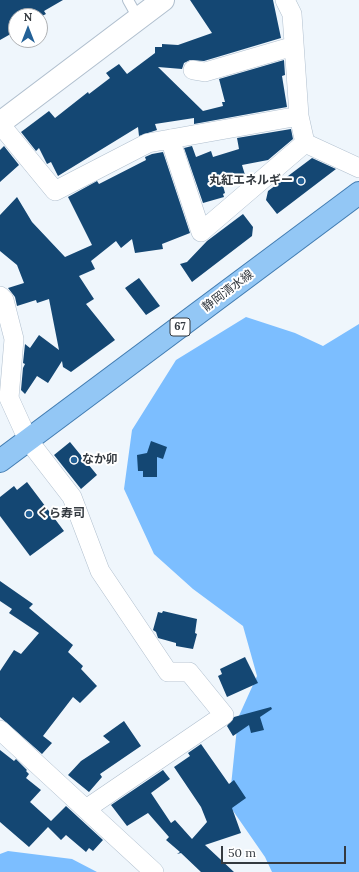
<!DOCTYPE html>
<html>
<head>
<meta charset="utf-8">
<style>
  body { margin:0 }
  #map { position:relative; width:359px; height:872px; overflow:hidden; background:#eff6fc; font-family:Lora,serif }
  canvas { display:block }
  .north { position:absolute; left:8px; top:8px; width:40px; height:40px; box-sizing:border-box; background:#fff; border:1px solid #aeb0b3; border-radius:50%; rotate:0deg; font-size:11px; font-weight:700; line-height:16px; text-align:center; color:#343a40 }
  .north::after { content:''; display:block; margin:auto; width:14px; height:18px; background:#236197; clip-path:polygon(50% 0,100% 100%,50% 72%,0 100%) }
  .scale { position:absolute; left:221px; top:846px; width:125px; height:18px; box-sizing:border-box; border:2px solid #343a40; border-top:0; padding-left:5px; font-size:12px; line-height:14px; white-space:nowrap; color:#343a40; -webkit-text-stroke:3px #fff; paint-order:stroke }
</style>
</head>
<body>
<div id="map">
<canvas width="359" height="872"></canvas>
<div class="north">N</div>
<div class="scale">50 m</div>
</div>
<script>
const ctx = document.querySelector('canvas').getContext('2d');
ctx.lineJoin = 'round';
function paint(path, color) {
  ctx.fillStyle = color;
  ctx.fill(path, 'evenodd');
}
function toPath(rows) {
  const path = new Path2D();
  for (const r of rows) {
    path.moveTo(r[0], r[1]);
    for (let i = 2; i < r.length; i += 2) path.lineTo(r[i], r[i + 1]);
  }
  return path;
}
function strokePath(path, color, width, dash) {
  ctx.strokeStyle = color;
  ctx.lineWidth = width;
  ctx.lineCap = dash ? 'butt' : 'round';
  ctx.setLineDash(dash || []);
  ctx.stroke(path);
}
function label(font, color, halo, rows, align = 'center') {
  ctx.font = font + ' Lora,"Noto Sans JP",serif';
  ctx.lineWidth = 4;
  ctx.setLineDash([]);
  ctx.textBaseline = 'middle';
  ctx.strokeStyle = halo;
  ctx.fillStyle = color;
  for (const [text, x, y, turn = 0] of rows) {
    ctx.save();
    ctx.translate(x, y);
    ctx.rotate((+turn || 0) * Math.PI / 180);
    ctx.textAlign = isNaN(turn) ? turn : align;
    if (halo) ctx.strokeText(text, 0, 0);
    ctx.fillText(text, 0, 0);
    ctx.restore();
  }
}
paint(toPath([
  [246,317,295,333,323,346,359,324,359,872,272,872,265,857,229,805,238,718,257,676,243,626,193,589,154,554,124,489,132,430,176,360],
  [8,851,72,859,97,872,0,872,0,854]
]), '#7cbeff');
paint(toPath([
  [0,0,63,0,44,11,46,14,40,17,40,16,16,16,16,31,0,40],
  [190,0,273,0,281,38,204,61,190,60,184,63,182,69,158,67,203,111,223,106,222,102,225,102,219,79,284,60,285,75,282,76,287,107,194,124,194,118,155,124,157,130,139,136,138,127,58,176,51,162,47,164,39,148,36,151,21,132,49,111,55,118,88,92,89,94,110,78,106,73,119,64,127,74,155,53,155,47,162,47,162,44,178,45,212,33],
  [291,129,293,139,268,160,242,165,245,175,222,182,225,193,223,194,224,197,203,203,184,148,192,146,196,157,211,151,213,157,239,149,237,138],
  [4,146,19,165,0,182,0,150],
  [163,152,190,233,162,244,163,249,135,253,132,239,121,248,116,241,91,261,95,269,79,276,94,299,86,304,115,340,71,372,63,367,62,361,48,383,37,376,25,394,21,390,23,368,25,364,23,363,25,344,30,348,39,335,59,350,49,299,37,303,36,300,17,306,15,297,8,288,24,283,17,265,0,251,0,215,17,197,32,222,65,257,92,245,68,197,97,181,99,184,146,160,145,157,152,154],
  [312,158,336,169,277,214,266,200,268,191],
  [243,214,253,227,252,236,192,282,180,264,187,262,207,241],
  [139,278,160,306,146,315,125,288],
  [151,441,167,447,163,459,157,457,157,477,143,477,143,471,138,471,137,455,147,453],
  [70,442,97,475,81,489,54,455],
  [27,482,64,531,30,556,0,516,0,497,14,486,17,490],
  [0,581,33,604,29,608,73,645,68,652,83,666,81,669,97,686,80,703,73,697,43,736,52,743,42,754,0,717,0,671,14,650,21,654,39,633,9,613,12,609,0,601],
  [163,611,197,619,195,633,197,634,193,649,176,646,176,643,158,638,156,632,153,630,158,612,162,613],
  [245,657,258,683,227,697,218,676,222,674,220,669],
  [271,707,272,709,260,717,264,730,251,733,249,725,233,736,227,726,234,717],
  [124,721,141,746,100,774,102,777,89,792,68,775,81,761,110,742,103,736],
  [201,744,229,784,234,780,246,798,232,808,241,833,205,845,234,872,201,872,181,853,177,854,180,852,166,840,169,837,148,813,127,826,111,805,163,770,170,779,151,793,171,823,175,820,192,839,207,822,201,807,174,767,190,756,188,753],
  [0,750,14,761,16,759,27,770,26,771,29,774,26,778,41,790,30,802,51,821,66,806,103,840,93,851,89,848,86,852,66,835,61,840,48,827,29,847,0,822]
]), '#144773');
const service = toPath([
  [128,0,138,18]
]);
const minor = toPath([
  [285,0,292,14,299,116,305,143,359,168],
  [193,70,205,72,294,46],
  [0,124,55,191,148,143,299,116],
  [170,139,201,232,305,143],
  [0,296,4,300,14,339,9,398,28,440,72,497,100,571,168,672,189,672,224,715,86,809],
  [0,730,154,872]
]);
const tertiary = toPath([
  [0,123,163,0]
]);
const primary = toPath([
  [0,461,359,193]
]);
strokePath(service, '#b0bfce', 12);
strokePath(minor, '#b0bfce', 20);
strokePath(tertiary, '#b0bfce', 24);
strokePath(primary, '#437db2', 24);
strokePath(service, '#fff', 10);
strokePath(minor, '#fff', 19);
strokePath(tertiary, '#fff', 22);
strokePath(primary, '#93c7f5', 22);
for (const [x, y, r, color] of [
  [301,181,4,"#236197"],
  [74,460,4,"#236197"],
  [29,514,4,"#236197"]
]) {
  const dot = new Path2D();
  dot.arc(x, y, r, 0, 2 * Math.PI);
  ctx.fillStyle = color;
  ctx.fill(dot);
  strokePath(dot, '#fff', 1.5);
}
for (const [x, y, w] of [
  [180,327,20]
]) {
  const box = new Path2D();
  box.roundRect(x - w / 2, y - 9, w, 18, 3);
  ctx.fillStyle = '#fff';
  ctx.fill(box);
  strokePath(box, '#343a40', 1);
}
label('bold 11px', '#343a40', null, [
  ["67",180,327]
]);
label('bold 12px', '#343a40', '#fff', [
  ["丸紅エネルギー",293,181,"right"],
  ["なか卯",82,460],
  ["くら寿司",37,514]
], 'left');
label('12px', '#343a40', '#fff', [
  ["静岡清水線",228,291,-37]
]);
</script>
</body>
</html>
